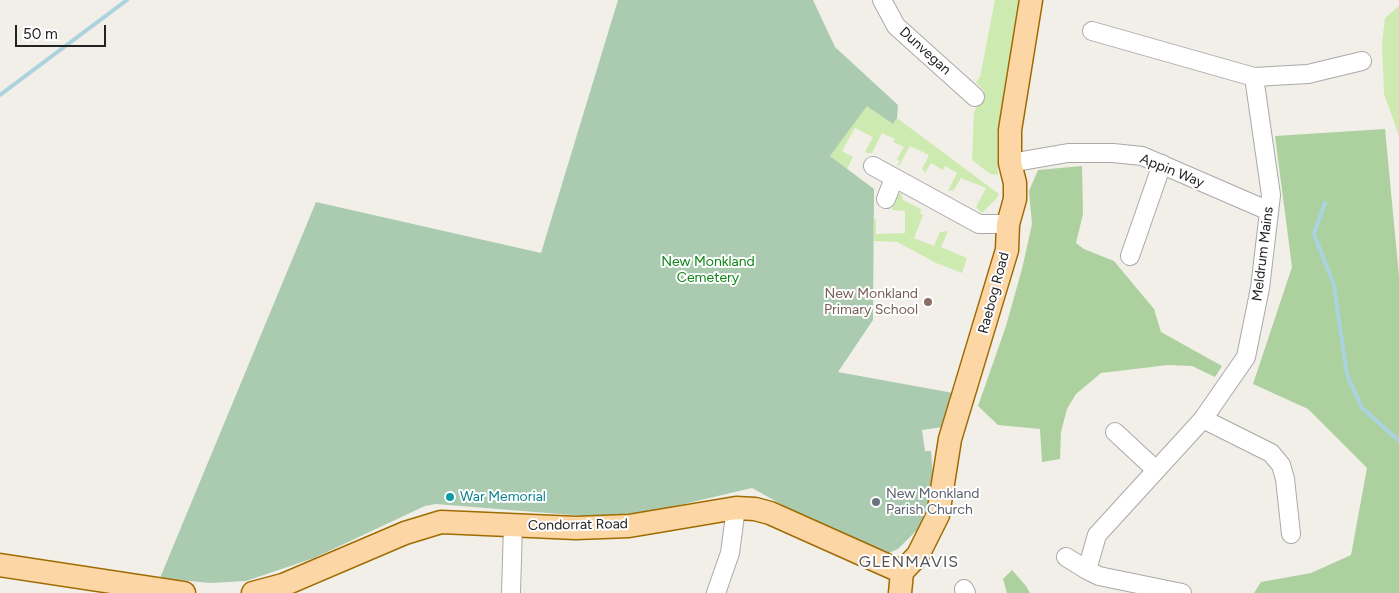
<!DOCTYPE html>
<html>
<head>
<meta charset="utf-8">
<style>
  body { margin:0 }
  #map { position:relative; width:1399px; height:593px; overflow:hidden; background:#f2efe9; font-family:Figtree,sans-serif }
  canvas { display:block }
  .scale { position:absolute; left:15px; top:25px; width:91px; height:22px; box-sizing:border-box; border:2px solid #222; border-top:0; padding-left:6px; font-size:15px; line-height:18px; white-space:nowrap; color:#222; -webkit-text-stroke:4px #fff; paint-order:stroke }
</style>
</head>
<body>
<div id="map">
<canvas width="1399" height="593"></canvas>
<div class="scale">50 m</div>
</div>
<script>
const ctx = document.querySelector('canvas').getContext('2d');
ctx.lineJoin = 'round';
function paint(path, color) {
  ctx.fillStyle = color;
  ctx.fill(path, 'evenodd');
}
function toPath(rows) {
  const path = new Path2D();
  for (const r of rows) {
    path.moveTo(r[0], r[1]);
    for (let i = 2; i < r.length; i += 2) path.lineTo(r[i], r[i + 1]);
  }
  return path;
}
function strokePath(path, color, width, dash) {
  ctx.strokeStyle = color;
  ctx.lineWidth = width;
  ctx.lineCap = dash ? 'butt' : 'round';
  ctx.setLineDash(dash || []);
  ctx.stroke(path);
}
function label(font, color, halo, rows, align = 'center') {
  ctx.font = font + ' Figtree,sans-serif';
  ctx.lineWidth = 4;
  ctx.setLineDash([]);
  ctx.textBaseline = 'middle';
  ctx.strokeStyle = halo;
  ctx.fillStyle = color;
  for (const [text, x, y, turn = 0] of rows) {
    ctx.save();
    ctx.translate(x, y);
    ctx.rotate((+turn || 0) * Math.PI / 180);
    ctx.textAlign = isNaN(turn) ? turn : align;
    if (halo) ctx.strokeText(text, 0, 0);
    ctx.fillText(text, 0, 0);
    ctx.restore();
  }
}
paint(toPath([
  [995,0,1019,0,997,135,998,175,990,174,972,160,974,112,984,91,976,82,980,77],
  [1399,6,1399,136,1384,94,1382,43,1385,18],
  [867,105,893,124,897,118,999,194,996,199,982,213,976,207,986,188,961,178,954,190,948,191,957,173,945,166,943,170,931,163,925,173,922,169,929,155,910,146,899,166,897,165,900,161,897,159,904,147,893,142,895,139,882,133,872,153,868,153,865,152,873,137,855,128,842,151,853,157,847,169,830,156],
  [901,193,903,200,921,209,920,213,923,215,914,238,934,246,940,232,948,231,941,247,967,258,962,273,936,263,897,242,874,241,874,219,876,219,876,234,905,233,905,211,892,210,897,194]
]), '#cdebb0');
paint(toPath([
  [1385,129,1399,276,1399,593,1254,593,1261,582,1311,573,1351,555,1367,468,1308,409,1253,384,1292,267,1275,136],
  [1082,166,1083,214,1076,243,1084,249,1114,261,1154,309,1161,332,1222,366,1215,377,1192,366,1168,365,1101,373,1076,394,1067,409,1061,432,1060,459,1042,462,1040,429,998,425,978,406,1006,326,1022,269,1032,224,1029,191,1038,170],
  [1012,570,1026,586,1030,593,1007,593,1003,579]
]), '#add19e');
paint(toPath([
  [618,0,813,0,835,47,898,105,897,118,893,124,867,106,830,156,874,189,873,320,838,372,953,393,943,427,922,430,925,451,931,451,933,477,929,506,920,527,898,549,886,554,860,548,752,488,654,511,597,517,436,504,425,506,314,558,246,581,210,583,160,578,316,202,541,253]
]), '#aacbaf');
strokePath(toPath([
  [0,95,127,0],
  [1325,203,1314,234,1334,285,1347,375,1362,408,1399,441]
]), '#aad3df', 4);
const minor = toPath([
  [882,0,896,26,975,97],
  [1092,31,1254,77,1308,74,1362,61],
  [1010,163,1068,153,1113,153,1142,156,1269,211],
  [873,166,979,224,1008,224],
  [886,199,894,178],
  [1130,256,1162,164],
  [1203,419,1271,453,1281,465,1285,479,1291,534],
  [1115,432,1156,470],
  [1066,557,1087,570],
  [964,589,966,593],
  [511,593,513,526],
  [716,593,730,553,736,508],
  [1182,593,1099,576,1087,570,1097,535,1203,419,1246,357,1260,288,1271,195,1254,77]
]);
const major = toPath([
  [0,565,184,593],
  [902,572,918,555,938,515,950,439,1007,250,1008,224,1015,199,1015,183,1010,163,1010,130,1031,0],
  [253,593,283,585,405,533,441,522,576,528,629,526,736,508,755,509,770,513,902,572],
  [900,593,902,572]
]);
strokePath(minor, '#a9a9a9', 20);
strokePath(major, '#a06b00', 25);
strokePath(minor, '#fff', 18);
strokePath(major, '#fcd6a4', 22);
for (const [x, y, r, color] of [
  [928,302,5,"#8d6e63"],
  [450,497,5,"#0f9aa8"],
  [876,502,5,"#6b7280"]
]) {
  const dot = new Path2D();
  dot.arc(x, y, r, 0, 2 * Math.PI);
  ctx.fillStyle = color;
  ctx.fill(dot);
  strokePath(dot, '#fff', 2);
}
label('14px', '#222', '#fff', [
  ["Dunvegan",925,51,42],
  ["Appin Way",1172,171,22],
  ["Meldrum Mains",1263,254,-83],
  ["Raebog Road",994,293,-75],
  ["Condorrat Road",578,525,-1]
]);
label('14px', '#0c8416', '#fff', [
  ["New Monkland",708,262],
  ["Cemetery",708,278]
]);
label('14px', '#785e54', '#fff', [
  ["New Monkland",918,294],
  ["Primary School",918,310]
], 'right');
label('14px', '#5b616d', '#fff', [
  ["New Monkland",886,494],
  ["Parish Church",886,510]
], 'left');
label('14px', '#0d838f', '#fff', [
  ["War Memorial",460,497]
], 'left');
ctx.letterSpacing = '1px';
label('16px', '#555', '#fff', [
  ["GLENMAVIS",909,562]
]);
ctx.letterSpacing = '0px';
</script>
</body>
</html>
